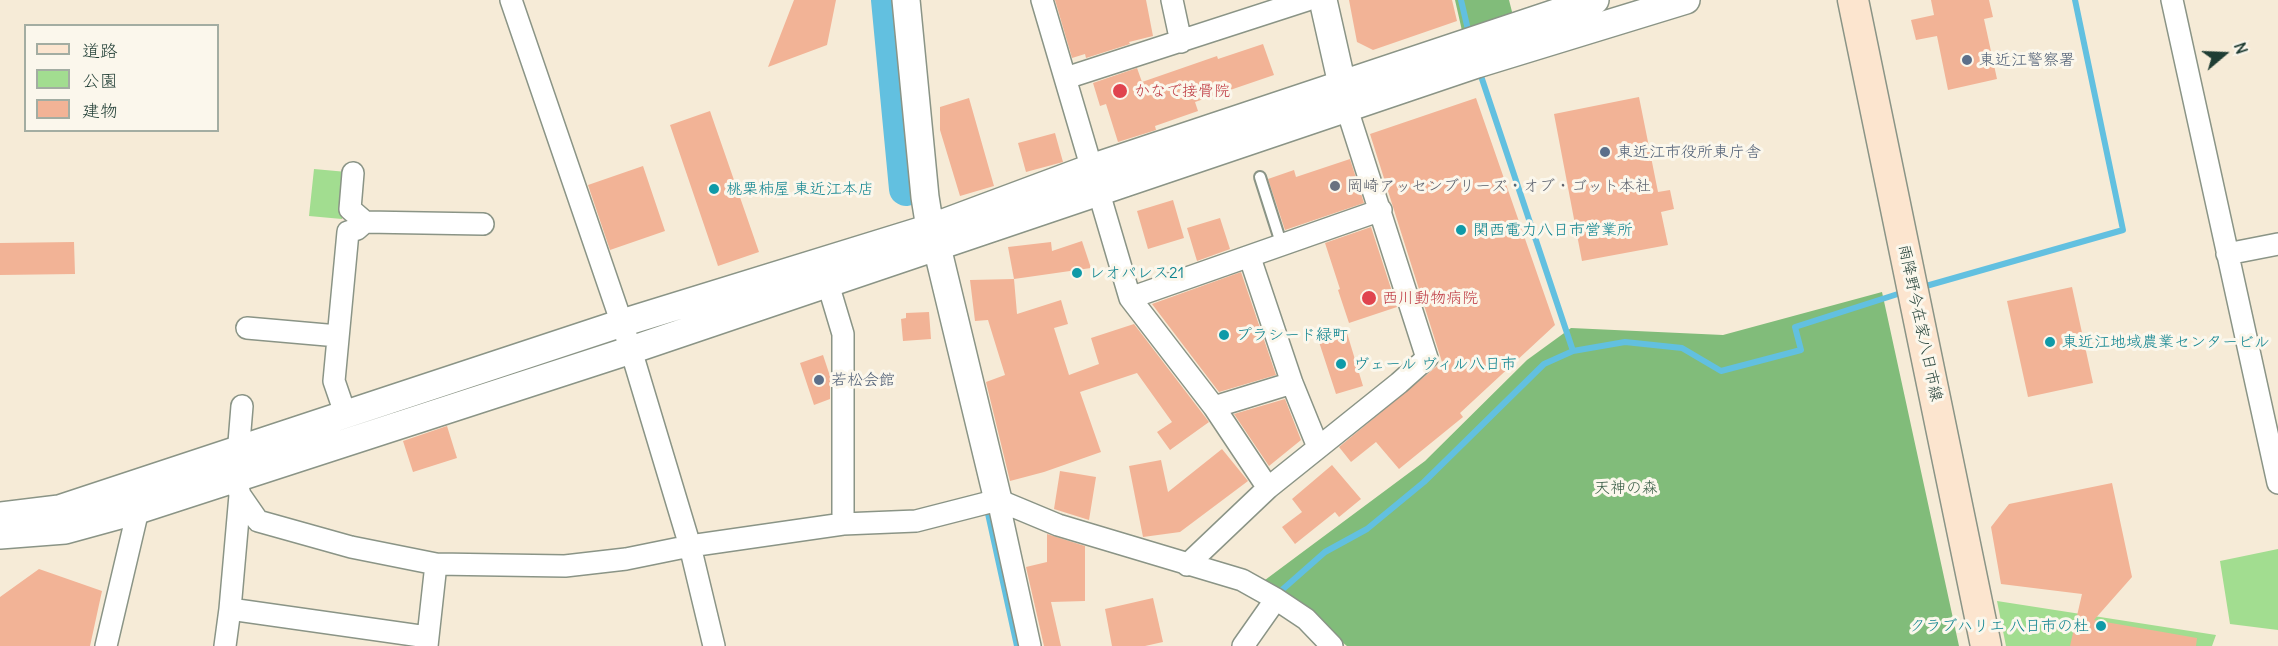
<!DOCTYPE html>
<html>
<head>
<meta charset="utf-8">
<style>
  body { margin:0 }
  #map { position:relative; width:2278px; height:646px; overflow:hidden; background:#f6ebd7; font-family:Delius,"Klee One",sans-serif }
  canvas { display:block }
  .legend { position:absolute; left:24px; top:24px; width:195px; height:108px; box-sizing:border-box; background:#fbf7ec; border:2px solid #a3ada2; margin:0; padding:8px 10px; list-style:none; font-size:18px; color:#1f3d34 }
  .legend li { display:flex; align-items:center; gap:12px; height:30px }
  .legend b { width:30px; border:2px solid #a3ada2 }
  .north { position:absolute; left:2194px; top:24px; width:60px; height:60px; -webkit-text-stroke:4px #fbf7ec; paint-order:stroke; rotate:71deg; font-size:16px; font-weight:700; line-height:24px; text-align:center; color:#1f3d34 }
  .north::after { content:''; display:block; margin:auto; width:21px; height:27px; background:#1f3d34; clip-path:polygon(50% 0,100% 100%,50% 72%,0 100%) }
</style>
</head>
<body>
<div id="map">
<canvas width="2278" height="646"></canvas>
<ul class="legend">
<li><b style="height:8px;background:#fce5cf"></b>道路</li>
<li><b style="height:16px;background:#a2dd90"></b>公園</li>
<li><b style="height:16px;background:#f2b396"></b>建物</li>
</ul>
<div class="north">N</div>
</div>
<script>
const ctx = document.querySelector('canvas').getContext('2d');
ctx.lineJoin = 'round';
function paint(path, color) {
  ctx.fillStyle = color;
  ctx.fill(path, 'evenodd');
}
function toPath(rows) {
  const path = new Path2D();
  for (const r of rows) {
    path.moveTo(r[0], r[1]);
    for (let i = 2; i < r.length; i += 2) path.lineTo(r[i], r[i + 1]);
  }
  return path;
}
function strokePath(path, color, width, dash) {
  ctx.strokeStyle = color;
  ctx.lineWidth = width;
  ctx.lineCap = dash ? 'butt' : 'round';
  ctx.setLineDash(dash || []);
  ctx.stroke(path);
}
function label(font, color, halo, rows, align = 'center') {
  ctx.font = font + ' Delius,"Klee One",sans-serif';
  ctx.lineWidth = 6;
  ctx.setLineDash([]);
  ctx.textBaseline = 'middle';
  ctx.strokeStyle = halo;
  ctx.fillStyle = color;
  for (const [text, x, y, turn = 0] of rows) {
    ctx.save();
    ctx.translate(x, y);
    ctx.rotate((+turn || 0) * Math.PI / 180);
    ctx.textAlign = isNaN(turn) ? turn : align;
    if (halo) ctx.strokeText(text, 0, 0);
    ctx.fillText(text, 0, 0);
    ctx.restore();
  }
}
paint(toPath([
  [314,169,347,172,342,219,309,216],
  [2278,549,2278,630,2230,624,2220,561],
  [1997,601,2216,635,2212,646,2006,646]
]), '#a2dd90');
paint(toPath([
  [1455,0,1509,0,1520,43,1468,57],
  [1882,292,1959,646,1347,646,1265,580,1425,461,1527,360,1571,328,1723,335]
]), '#81bc7a');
strokePath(toPath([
  [1461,0,1469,34],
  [1479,70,1573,351],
  [1919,288,2123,230,2075,0],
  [987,509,1017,646],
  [1283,589,1325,552,1367,529,1424,482,1544,364,1573,351,1625,342,1682,348,1721,371,1801,350,1795,327,1904,292]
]), '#62c0e0', 6);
strokePath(toPath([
  [888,0,906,189]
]), '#62c0e0', 34);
paint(toPath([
  [794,0,836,0,827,45,768,67],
  [1055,0,1146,0,1153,36,1129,42,1130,44,1086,58,1085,54,1072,58],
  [1349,0,1452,0,1457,21,1373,50,1357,42],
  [1931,0,1989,0,1993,17,1984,19,1997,79,1948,90,1937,36,1916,40,1911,20,1934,15],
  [1263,44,1274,75,1195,102,1198,111,1155,126,1156,130,1118,142,1106,104,1100,106,1093,83,1137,68,1142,82,1217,56,1218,59],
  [1639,97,1658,192,1670,190,1674,209,1661,212,1668,245,1582,261,1554,114],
  [969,98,994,186,960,196,940,130,940,107],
  [1476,98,1555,325,1460,413,1463,417,1399,469,1376,442,1351,462,1339,447,1442,362,1370,134],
  [710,111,759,252,718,266,670,125],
  [1055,133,1063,162,1026,172,1018,143],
  [1350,159,1364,203,1285,230,1268,179,1294,170,1296,177],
  [643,166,665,231,610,250,588,185],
  [1173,200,1184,238,1148,249,1137,211],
  [1220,218,1230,249,1197,261,1187,228],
  [1371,227,1397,307,1349,323,1338,290,1340,289,1325,243],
  [1082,241,1091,268,1014,279,1008,247,1051,242,1052,251],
  [74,242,75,274,0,275,0,243],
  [1241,272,1276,375,1219,392,1152,304],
  [1014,279,1017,314,1061,300,1068,324,1054,328,1069,375,1099,364,1091,338,1134,324,1209,422,1170,450,1157,432,1172,422,1137,373,1080,392,1101,452,1044,472,1010,481,986,382,1005,375,988,320,975,321,970,280],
  [2072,287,2093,383,2028,397,2007,301],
  [929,312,931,339,903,341,901,319,906,318,906,313],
  [1347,333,1363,386,1336,394,1319,342],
  [823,355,830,376,830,399,814,405,800,363],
  [1285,399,1301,440,1269,466,1234,414],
  [447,426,457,458,413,472,403,441],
  [1222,449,1248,481,1180,532,1143,537,1129,466,1161,460,1168,492],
  [1332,465,1361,499,1339,517,1335,512,1295,544,1282,527,1302,512,1292,499],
  [1060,471,1096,477,1089,520,1054,509],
  [2112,483,2132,577,2094,620,2197,638,2196,646,2070,646,2082,594,2001,584,1991,527,2009,504],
  [1047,534,1085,546,1085,601,1051,602,1061,646,1044,646,1026,567,1047,562],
  [39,569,102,591,90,646,0,646,0,597],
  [1153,598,1163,642,1145,646,1112,646,1105,609]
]), '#f2b396');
const service = toPath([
  [1260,177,1282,246]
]);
const minor = toPath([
  [511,0,631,350,690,546,714,646],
  [1042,0,1130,298,1214,407,1268,488],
  [1172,0,1181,42],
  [2172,0,2278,483],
  [1066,78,1307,0],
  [365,222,483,224],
  [2227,254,2278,244],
  [1250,258,1292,383,1318,447],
  [828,284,843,334,843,524],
  [1130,298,1381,210],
  [247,328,338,336],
  [1214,407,1292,383],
  [346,416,334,381,348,232,357,229,365,222,350,209,353,173],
  [240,495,258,521,351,547,436,564,565,566,626,559,690,546,843,524,916,521,998,500,1058,525,1242,580,1276,599,1306,619,1332,646],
  [998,500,1030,646],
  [1187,565,1268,488,1399,383,1427,358,1347,109],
  [230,609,427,637],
  [106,646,138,510],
  [225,646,230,609,240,495,236,479,242,406],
  [427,646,436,564],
  [1243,646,1276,599]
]);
const tertiary = toPath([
  [906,0,925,197,930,228,937,247,998,500],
  [1323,0,1346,102],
  [0,516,59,509,622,323,930,228,1091,168,1595,0],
  [0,535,65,530,138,510,631,350,1477,64,1686,0]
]);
const secondary = toPath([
  [1853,0,1986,646]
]);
strokePath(service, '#8a9486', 14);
strokePath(minor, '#8a9486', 24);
strokePath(tertiary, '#8a9486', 30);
strokePath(secondary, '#8a9486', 33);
strokePath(service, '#fff', 10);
strokePath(minor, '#fff', 21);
strokePath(tertiary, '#fff', 27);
strokePath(secondary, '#fce5cf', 30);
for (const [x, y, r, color] of [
  [1967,60,6,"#5c6f8a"],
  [1120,91,8,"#e0444e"],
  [1605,152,6,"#5c6f8a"],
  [1335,186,6,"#6b7280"],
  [714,189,6,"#0f9aa8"],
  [1461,230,6,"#0f9aa8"],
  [1077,273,6,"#0f9aa8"],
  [1369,298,8,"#e0444e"],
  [1224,335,6,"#0f9aa8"],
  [2050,342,6,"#0f9aa8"],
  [1341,364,6,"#0f9aa8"],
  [819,380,6,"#5c6f8a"],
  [2101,626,6,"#0f9aa8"]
]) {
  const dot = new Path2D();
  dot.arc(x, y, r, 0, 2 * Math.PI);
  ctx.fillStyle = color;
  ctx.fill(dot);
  strokePath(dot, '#fbf7ec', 2);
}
label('16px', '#4e5e75', '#fbf7ec', [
  ["東近江警察署",1979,60],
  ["東近江市役所東庁舎",1617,152],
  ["若松会館",831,380]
], 'left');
label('16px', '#be3a42', '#fbf7ec', [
  ["かなで接骨院",1134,91],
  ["西川動物病院",1382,298]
], 'left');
label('16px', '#5b616d', '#fbf7ec', [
  ["岡崎アッセンブリーズ・オブ・ゴット本社",1347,186]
], 'left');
label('16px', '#0d838f', '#fbf7ec', [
  ["桃栗柿屋 東近江本店",726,189],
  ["関西電力八日市営業所",1473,230],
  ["レオパレス21",1089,273],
  ["プラシード緑町",1236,335],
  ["東近江地域農業センタービル",2062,342],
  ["ヴェール ヴィル八日市",1353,364],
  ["クラブハリエ 八日市の杜",2089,626,"right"]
], 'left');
label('16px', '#1f3d34', '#fbf7ec', [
  ["雨降野今在家八日市線",1920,323,78]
]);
label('16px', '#395d46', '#fbf7ec', [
  ["天神の森",1626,488]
]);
</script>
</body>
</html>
